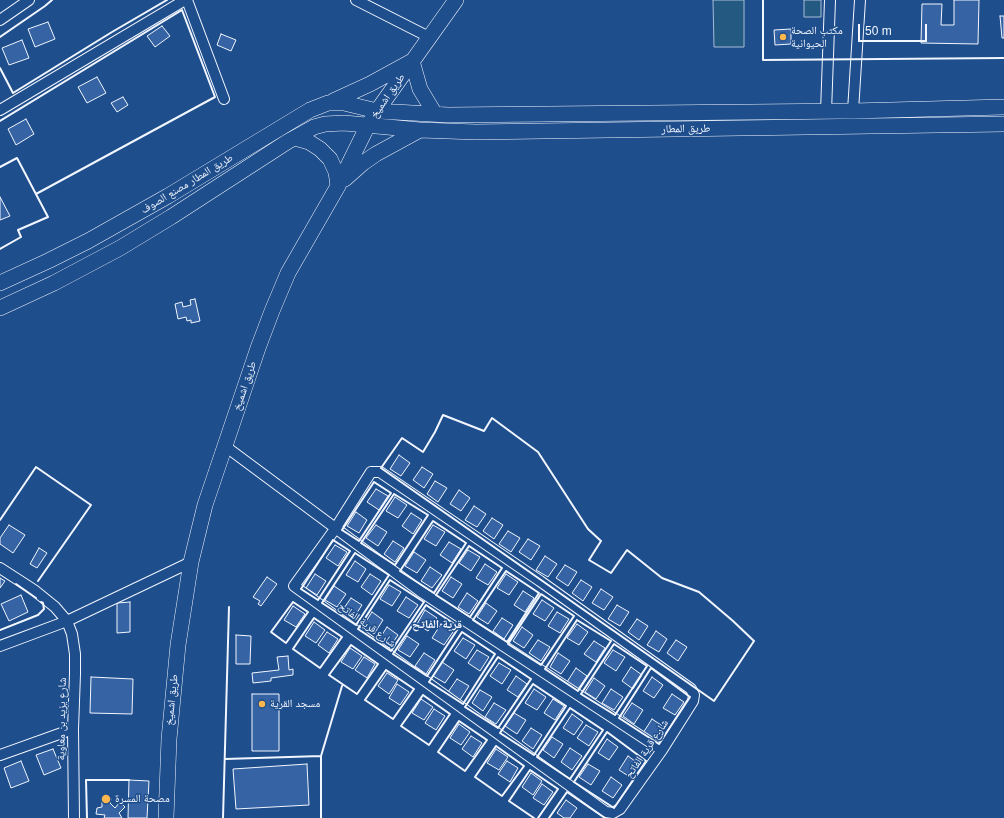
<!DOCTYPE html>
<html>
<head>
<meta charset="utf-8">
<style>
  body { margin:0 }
  #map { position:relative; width:1004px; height:818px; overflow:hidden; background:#1f4e8c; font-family:Helvetica,sans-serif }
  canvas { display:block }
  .scale { position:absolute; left:858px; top:24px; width:69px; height:18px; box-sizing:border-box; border:2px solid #f2f6ff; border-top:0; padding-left:5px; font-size:12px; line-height:14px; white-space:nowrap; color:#f2f6ff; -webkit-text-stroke:3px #1f4e8c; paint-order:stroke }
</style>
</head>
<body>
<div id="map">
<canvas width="1004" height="818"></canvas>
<div class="scale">50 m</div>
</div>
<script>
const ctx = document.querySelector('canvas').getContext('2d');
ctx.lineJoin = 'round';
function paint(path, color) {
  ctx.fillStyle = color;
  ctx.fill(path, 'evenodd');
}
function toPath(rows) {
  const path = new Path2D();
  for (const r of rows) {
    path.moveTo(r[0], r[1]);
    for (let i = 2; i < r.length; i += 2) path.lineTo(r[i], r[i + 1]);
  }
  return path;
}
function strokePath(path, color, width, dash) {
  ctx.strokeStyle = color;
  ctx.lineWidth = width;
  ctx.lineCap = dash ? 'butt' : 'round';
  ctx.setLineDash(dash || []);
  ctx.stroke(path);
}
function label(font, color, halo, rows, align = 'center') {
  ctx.font = font + ' Helvetica,"Noto Naskh Arabic",sans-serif';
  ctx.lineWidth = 3;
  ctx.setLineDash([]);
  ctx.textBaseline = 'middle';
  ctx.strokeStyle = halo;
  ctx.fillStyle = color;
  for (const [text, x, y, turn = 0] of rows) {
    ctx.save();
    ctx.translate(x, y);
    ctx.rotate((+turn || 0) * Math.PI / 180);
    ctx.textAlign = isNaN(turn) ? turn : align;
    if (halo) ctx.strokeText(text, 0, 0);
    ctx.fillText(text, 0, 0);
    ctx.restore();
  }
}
const green = toPath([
  [713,0,744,0,744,47,714,47,713,0],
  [804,0,821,0,821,17,804,17,804,0]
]);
paint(green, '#245a82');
strokePath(green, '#a8bbd7', 1);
const building = toPath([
  [954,0,979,0,978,44,921,43,922,4,942,4,941,25,954,25,954,0],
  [1000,16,1004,16,1004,38,1002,38,1000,16],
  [48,22,55,39,35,47,28,29,48,22],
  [162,26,170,36,155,47,147,36,162,26],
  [791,29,791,44,775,45,774,30,791,29],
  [221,34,236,40,231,51,217,45,221,34],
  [22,40,29,58,9,65,2,48,22,40],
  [97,77,106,93,87,103,78,87,97,77],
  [123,97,128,105,117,112,111,103,123,97],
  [26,119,34,134,16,145,8,129,26,119],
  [0,197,10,216,0,220,0,197],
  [195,299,200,321,191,323,191,320,187,321,186,317,178,319,175,304,182,302,183,307,191,305,190,300,195,299],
  [399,455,410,463,401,476,390,469,399,455],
  [422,467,433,474,424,488,413,480,422,467],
  [435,481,447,488,438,502,427,494,435,481],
  [376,489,388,496,379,510,367,502,376,489],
  [459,490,470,498,461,511,450,504,459,490],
  [395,497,407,505,398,518,386,511,395,497],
  [474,506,486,514,477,527,465,520,474,506],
  [356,512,367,520,359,533,347,526,356,512],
  [411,513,422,520,413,534,402,526,411,513],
  [492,518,503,525,494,539,483,531,492,518],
  [9,525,25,535,13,553,0,544,0,538,9,525],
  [376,525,387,532,378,546,366,538,376,525],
  [433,525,445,532,436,546,424,539,433,525],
  [508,531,520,538,511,552,499,544,508,531],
  [528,539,540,546,531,560,519,552,528,539],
  [393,541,404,548,395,562,384,554,393,541],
  [449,542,461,549,452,563,440,555,449,542],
  [335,545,347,552,338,566,326,558,335,545],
  [39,548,47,553,37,568,30,564,39,548],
  [468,550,480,557,471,571,459,563,468,550],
  [414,552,426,560,417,573,405,566,414,552],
  [545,556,557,564,548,577,536,570,545,556],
  [355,561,366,569,358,582,346,575,355,561],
  [485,564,497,572,488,585,476,578,485,564],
  [565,565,577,572,568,586,556,578,565,565],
  [430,567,442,575,432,588,421,581,430,567],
  [315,574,326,581,317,595,306,588,315,574],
  [370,574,381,581,372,595,361,587,370,574],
  [506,574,518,582,509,595,497,588,506,574],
  [267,577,277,584,261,606,258,604,260,601,253,597,267,577],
  [451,577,462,584,453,598,442,591,451,577],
  [0,578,5,581,0,588,0,578],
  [581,580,592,587,583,601,572,593,581,580],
  [389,585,401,592,392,606,380,599,389,585],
  [334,586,346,594,337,607,325,600,334,586],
  [601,589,613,597,604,610,592,603,601,589],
  [523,591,534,598,525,612,514,605,523,591],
  [467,593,478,601,469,614,458,607,467,593],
  [21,595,28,612,9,621,1,604,21,595],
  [406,597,418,605,409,618,397,611,406,597],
  [351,598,362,605,353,619,342,611,351,598],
  [542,600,554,608,545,621,533,614,542,600],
  [130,602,130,632,117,633,117,603,130,602],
  [486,603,497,611,488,624,477,617,486,603],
  [617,605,629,612,620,626,608,619,617,605],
  [293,606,305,614,296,627,284,620,293,606],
  [425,610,437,618,428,631,417,624,425,610],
  [372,612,383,620,374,634,363,626,372,612],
  [557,612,569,619,560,633,548,626,557,612],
  [502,618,513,625,504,639,493,631,502,618],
  [637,619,648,626,639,640,628,632,637,619],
  [314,622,325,630,316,643,305,636,314,622],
  [441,624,453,632,444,645,432,638,441,624],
  [577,624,588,632,579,645,567,638,577,624],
  [387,627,398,635,389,648,378,641,387,627],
  [522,627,533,635,524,648,513,641,522,627],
  [656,631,667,639,659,652,647,645,656,631],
  [327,632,338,639,329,653,318,645,327,632],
  [236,635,251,636,250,664,236,664,236,635],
  [407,636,419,644,410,657,398,650,407,636],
  [463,638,475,645,466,659,454,651,463,638],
  [538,640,550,647,541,661,529,653,538,640],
  [676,640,687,647,678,661,667,653,676,640],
  [594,641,605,648,596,662,584,654,594,641],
  [350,648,362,656,353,669,341,662,350,648],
  [477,650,489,657,480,671,468,663,477,650],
  [613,650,625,657,616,671,604,663,613,650],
  [424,653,435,660,426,674,415,666,424,653],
  [558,653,570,661,561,674,550,667,558,653],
  [288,656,289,670,293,669,293,675,271,678,271,681,253,683,252,673,279,670,277,657,288,656],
  [364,657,375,664,367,678,355,670,364,657],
  [442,662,454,670,445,683,433,676,442,662],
  [499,663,511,670,502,684,490,676,499,663],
  [631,667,642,675,633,689,622,681,631,667],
  [576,668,587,676,578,689,567,682,576,668],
  [387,673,398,680,389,694,378,686,387,673],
  [516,676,527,684,518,697,507,690,516,676],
  [91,677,133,679,132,714,90,713,91,677],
  [652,677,663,685,654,698,643,691,652,677],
  [594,678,605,686,596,699,585,692,594,678],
  [457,679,469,686,460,700,448,692,457,679],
  [397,684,409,692,400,705,389,698,397,684],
  [534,689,546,697,537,710,525,703,534,689],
  [611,689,623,697,614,710,602,703,611,689],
  [480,690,492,697,483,711,472,703,480,690],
  [252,694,279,694,279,751,252,751,252,694],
  [672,694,684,702,675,715,663,708,672,694],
  [421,699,433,707,424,720,412,713,421,699],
  [553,699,564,706,555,720,544,713,553,699],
  [494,703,506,710,496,724,485,717,494,703],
  [632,703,643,710,634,724,623,716,632,703],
  [434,709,445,716,436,730,425,723,434,709],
  [514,713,526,720,517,734,505,726,514,713],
  [572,714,583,722,574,735,563,728,572,714],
  [652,719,664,727,655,740,643,733,652,719],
  [459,724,470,732,461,745,450,738,459,724],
  [586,725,598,732,589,746,577,738,586,725],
  [531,728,542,735,533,749,522,741,531,728],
  [471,736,482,743,473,757,462,749,471,736],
  [552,737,563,744,554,758,543,750,552,737],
  [607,739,618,747,609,760,598,753,607,739],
  [570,748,582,756,572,770,561,762,570,748],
  [53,749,61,768,44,775,36,755,53,749],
  [496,749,508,757,499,770,487,763,496,749],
  [628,756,639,764,630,777,619,770,628,756],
  [21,761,29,781,11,788,4,768,21,761],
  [507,761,518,768,510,782,498,774,507,761],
  [307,764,309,805,236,809,233,769,307,764],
  [588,764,600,771,591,785,579,777,588,764],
  [531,773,542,781,533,795,522,787,531,773],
  [611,777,622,785,613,798,602,791,611,777],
  [129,780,149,781,147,818,128,818,129,780],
  [542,784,553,792,544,805,533,798,542,784],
  [111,799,110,803,115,808,120,802,125,807,119,813,122,818,104,818,105,815,96,814,97,808,102,807,102,800,111,799],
  [566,800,577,808,570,818,564,818,557,813,566,800]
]);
paint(building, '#3563a3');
strokePath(building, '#f2f6ff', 1);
const minor = toPath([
  [187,0,224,99],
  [356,0,429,37],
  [0,20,29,0],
  [0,110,185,0],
  [853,111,860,0],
  [826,112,830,0],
  [225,446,420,591,662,750],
  [371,472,380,472,540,581,691,689,694,695,693,701,662,750,620,809,613,813,606,812,294,586,335,529,371,472],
  [0,568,34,590,55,607,67,621,72,634,75,654,75,674,73,729,74,818],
  [0,646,67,621,191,562],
  [0,755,73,729]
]);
const highway = toPath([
  [333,101,370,84,412,61,420,89,435,114],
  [295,138,309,142,320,149,330,159,336,172,338,186],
  [345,179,363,163,376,154,420,130],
  [0,283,48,261,88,241,168,196,310,110,328,103,344,103,377,111,448,115,853,111,1004,107],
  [0,308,54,283,120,248,171,217,287,142,314,127,325,124,344,123,420,130,476,132,1004,124],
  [166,818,169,739,178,645,191,562,205,505,258,348,272,311,288,273,338,186,368,125,377,111,456,0]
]);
strokePath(minor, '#f2f6ff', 12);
strokePath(highway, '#f2f6ff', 16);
strokePath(minor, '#1f4e8c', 10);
strokePath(highway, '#1f4e8c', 15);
strokePath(toPath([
  [763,0,763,60,1004,58],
  [0,37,45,6,52,0],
  [0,68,13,93,112,32,167,0],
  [0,121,182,10,215,97,36,194],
  [0,167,17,158,48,217,18,230,21,237,0,249],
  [443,415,484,431,492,418,538,452,588,529,601,541,589,560,611,573,627,550,662,578,699,592,733,621,754,641,714,701,381,468,402,438,423,452,435,432,443,415],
  [374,482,391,493,359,541,342,530,374,482],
  [394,494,428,515,395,565,361,543,394,494],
  [0,520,36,467,91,505,38,581],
  [433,521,466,543,434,593,400,571,433,521],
  [333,540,350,551,318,600,301,589,333,540],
  [469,546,502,568,470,617,436,595,469,546],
  [355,553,389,575,356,625,322,603,355,553],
  [506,571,539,593,507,642,473,620,506,571],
  [390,580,424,602,391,651,358,629,390,580],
  [16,584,36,598],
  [541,594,574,616,541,665,508,644,541,594],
  [293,602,308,612,286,643,271,632,293,602],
  [426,605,459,627,427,676,393,654,426,605],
  [314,618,342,637,320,668,293,649,314,618],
  [577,620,611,641,578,691,545,669,577,620],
  [0,630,38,615,44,609,43,603,41,602],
  [462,632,495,654,463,704,429,682,462,632],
  [614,644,647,666,615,715,581,694,614,644],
  [351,645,378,664,357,694,329,675,351,645],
  [498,657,531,679,498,728,465,707,498,657],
  [651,668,690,697,659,744,619,718,651,668],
  [386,670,414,689,393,719,365,700,386,670],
  [533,684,566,706,534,755,500,733,533,684],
  [423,695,450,714,429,745,401,726,423,695],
  [570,708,603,730,570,779,537,757,570,708],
  [459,721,487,740,465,771,438,752,459,721],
  [607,732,646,761,614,808,574,782,607,732],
  [496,746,524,766,502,796,475,777,496,746],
  [225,759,321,756],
  [87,818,86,780,129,780],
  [223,818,229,607],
  [321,818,321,756,342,686],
  [534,818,509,801,530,770,558,789,538,818],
  [549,818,567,792,605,818]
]), '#f2f6ff', 2);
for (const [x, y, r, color] of [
  [783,37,4,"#ffb74d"],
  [262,704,4,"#ffb74d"],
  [106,799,5,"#ffb74d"]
]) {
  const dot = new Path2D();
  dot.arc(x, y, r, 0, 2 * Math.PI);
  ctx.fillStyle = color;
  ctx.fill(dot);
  strokePath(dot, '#1f4e8c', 1.5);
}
label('11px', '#f2f6ff', '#1f4e8c', [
  ["مكتب الصحة",791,31],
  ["الحيوانية",791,44],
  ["مسجد القرية",270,704],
  ["مصحة المسرة",115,799]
], 'left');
label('11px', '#f2f6ff', '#1f4e8c', [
  ["طريق اشميخ",388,96,-55],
  ["طريق المطار",686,129,-1],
  ["طريق المطار مصنع الصوف",187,184,-31],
  ["طريق اشميخ",245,386,-71],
  ["شارع قرية الفاتح",367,625,36],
  ["طريق اشميخ",172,700,-84],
  ["شارع يزيد بن معاوية",62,719,-89],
  ["شارع قرية الفاتح",647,749,-56]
]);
label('bold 12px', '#f2f6ff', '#1f4e8c', [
  ["قرية الفاتح",437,625]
]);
</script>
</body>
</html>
